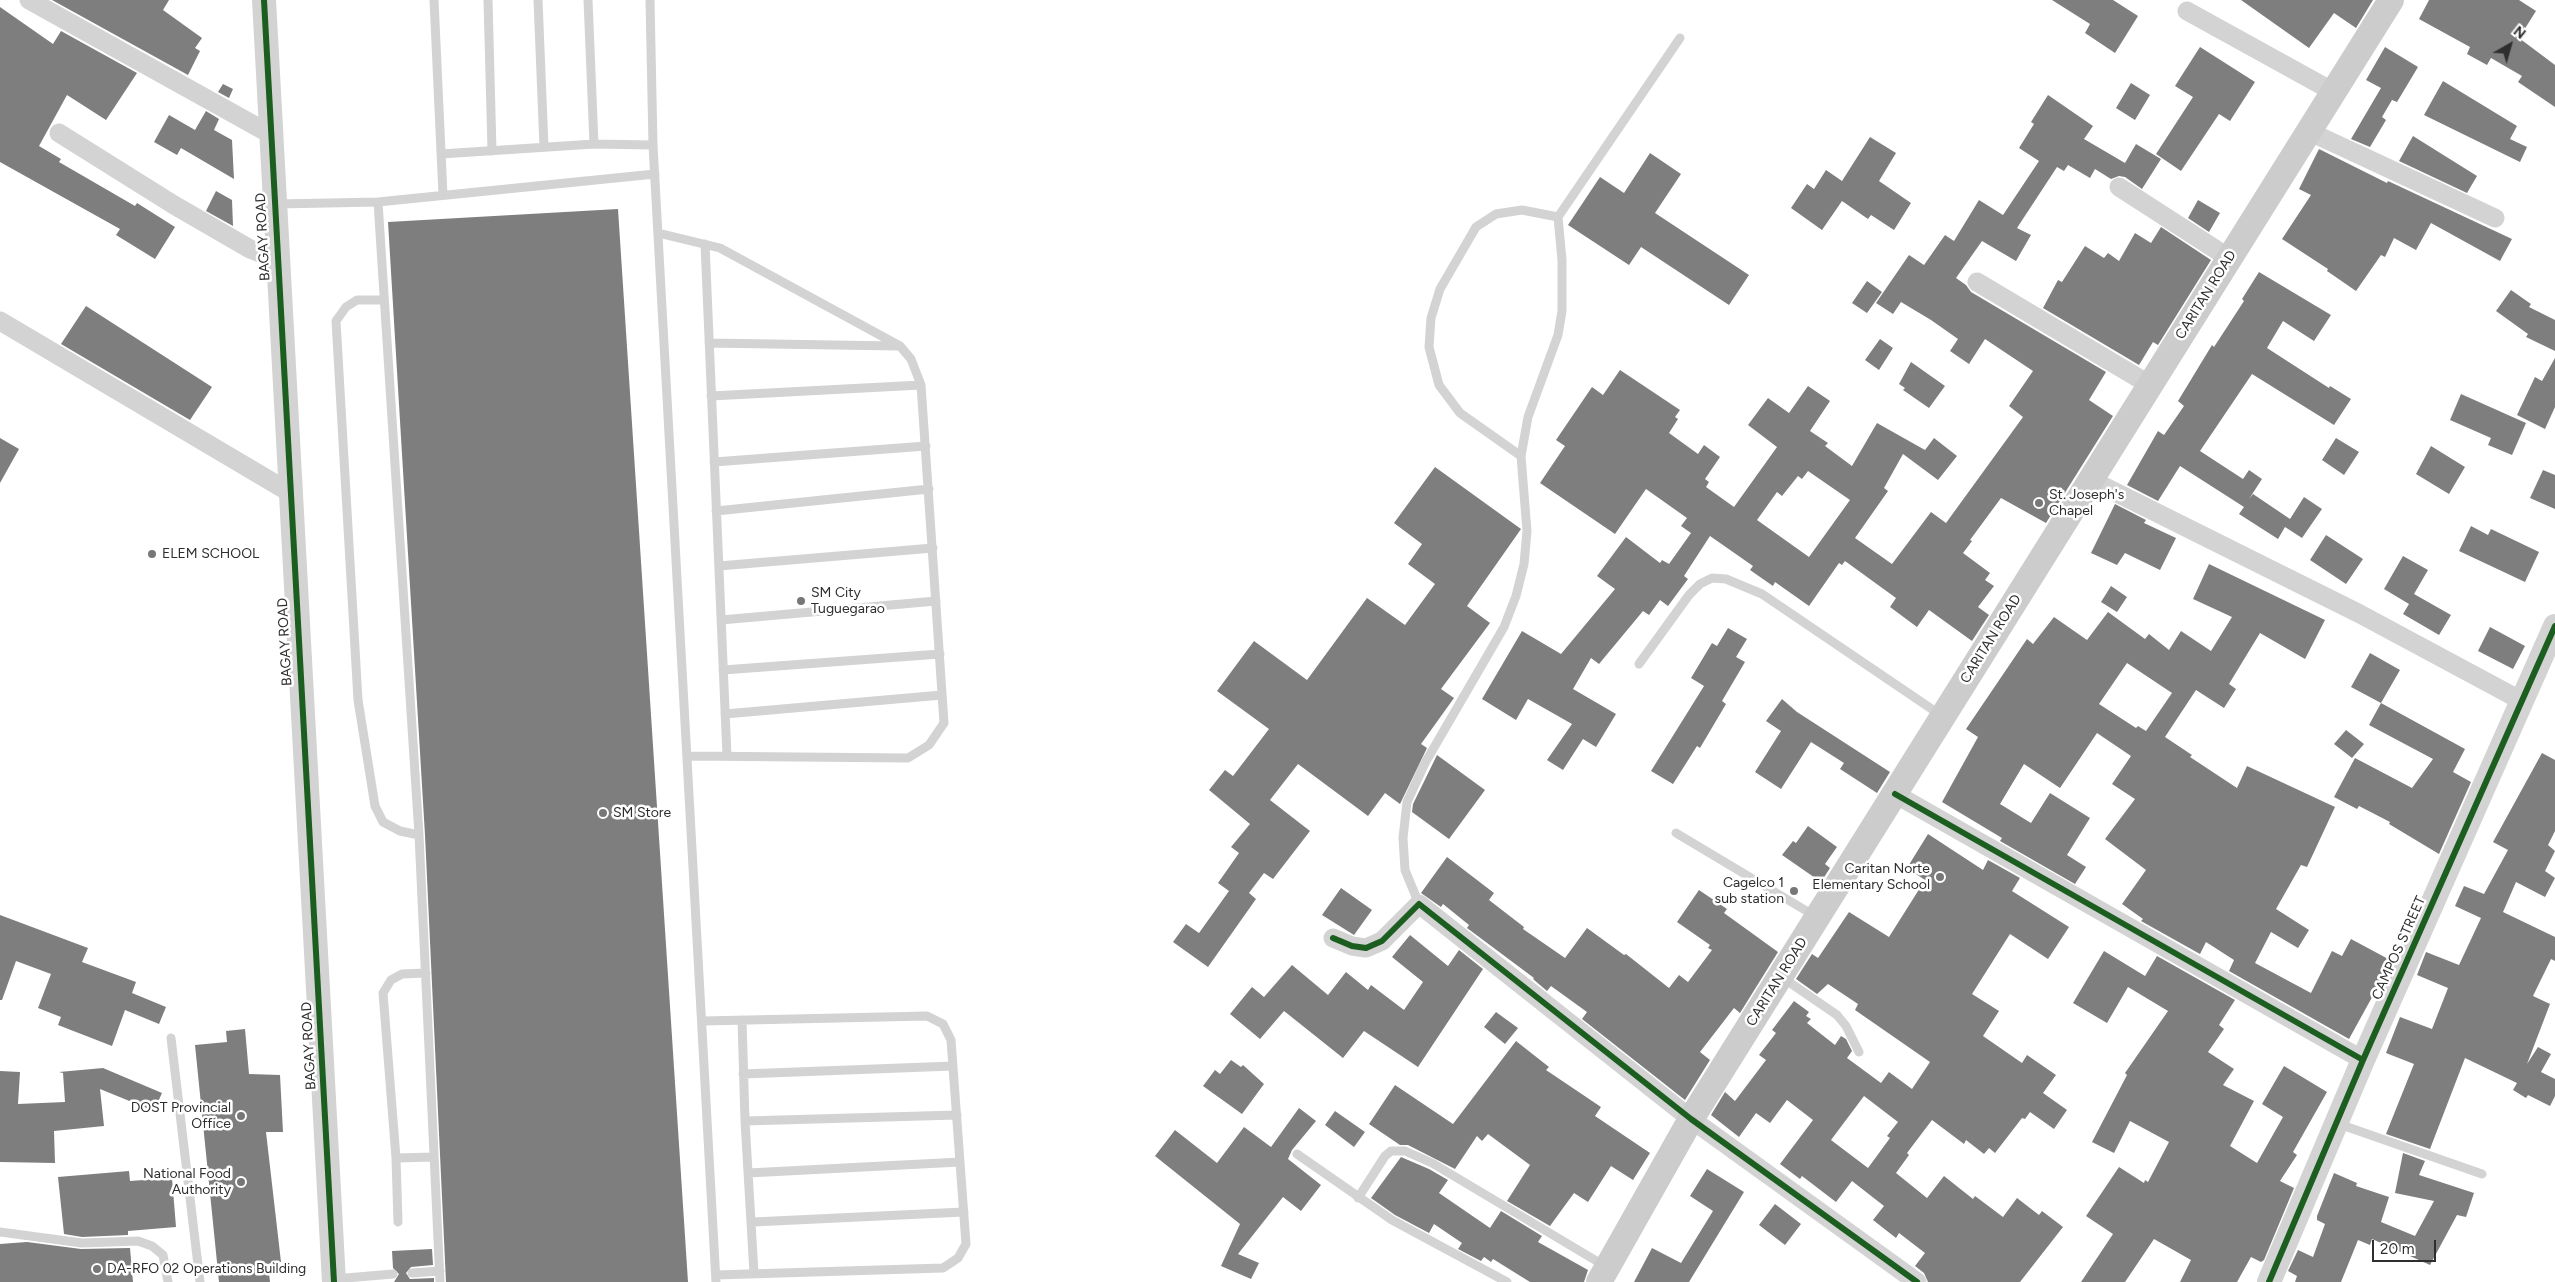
<!DOCTYPE html>
<html>
<head>
<meta charset="utf-8">
<style>
  body { margin:0 }
  #map { position:relative; width:2555px; height:1282px; overflow:hidden; background:#fff; font-family:Figtree,sans-serif }
  canvas { display:block }
  .north { position:absolute; left:2485px; top:20px; width:50px; height:50px; -webkit-text-stroke:4px #fff; paint-order:stroke; rotate:38deg; font-size:14px; font-weight:700; line-height:20px; text-align:center; color:#2e2e2e }
  .north::after { content:''; display:block; margin:auto; width:18px; height:22px; background:#2e2e2e; clip-path:polygon(50% 0,100% 100%,50% 72%,0 100%) }
  .scale { position:absolute; left:2372px; top:1240px; width:64px; height:22px; box-sizing:border-box; border:2px solid #2e2e2e; border-top:0; padding-left:6px; font-size:15px; line-height:18px; white-space:nowrap; color:#2e2e2e; -webkit-text-stroke:4px #fff; paint-order:stroke }
</style>
</head>
<body>
<div id="map">
<canvas width="2555" height="1282"></canvas>
<div class="north">N</div>
<div class="scale">20 m</div>
</div>
<script>
const ctx = document.querySelector('canvas').getContext('2d');
ctx.lineJoin = 'round';
function paint(path, color) {
  ctx.fillStyle = color;
  ctx.fill(path, 'evenodd');
}
function toPath(rows) {
  const path = new Path2D();
  for (const r of rows) {
    path.moveTo(r[0], r[1]);
    for (let i = 2; i < r.length; i += 2) path.lineTo(r[i], r[i + 1]);
  }
  return path;
}
function strokePath(path, color, width, dash) {
  ctx.strokeStyle = color;
  ctx.lineWidth = width;
  ctx.lineCap = dash ? 'butt' : 'round';
  ctx.setLineDash(dash || []);
  ctx.stroke(path);
}
function label(font, color, halo, rows, align = 'center') {
  ctx.font = font + ' Figtree,sans-serif';
  ctx.lineWidth = 5;
  ctx.setLineDash([]);
  ctx.textBaseline = 'middle';
  ctx.strokeStyle = halo;
  ctx.fillStyle = color;
  for (const [text, x, y, turn = 0] of rows) {
    ctx.save();
    ctx.translate(x, y);
    ctx.rotate((+turn || 0) * Math.PI / 180);
    ctx.textAlign = isNaN(turn) ? turn : align;
    if (halo) ctx.strokeText(text, 0, 0);
    ctx.fillText(text, 0, 0);
    ctx.restore();
  }
}
paint(toPath([
  [52,0,169,0,163,10,202,38,195,48,200,51,188,75],
  [2052,0,2113,0,2138,16,2115,53,2085,33,2090,24],
  [2241,0,2373,0,2356,28,2334,13,2309,48],
  [2429,0,2519,0,2536,11,2519,38,2555,65,2555,107,2518,82,2522,76,2491,58,2487,65,2467,54,2470,47,2419,19],
  [0,7,53,44,61,31,137,73,106,120,67,95,39,146,61,159,59,162,135,206,137,203,175,227,155,259,116,235,120,229,0,162],
  [2200,47,2255,82,2230,121,2219,114,2181,171,2156,154,2193,97,2175,86],
  [2385,47,2418,67,2397,102,2392,100,2382,117,2386,120,2370,147,2351,139,2381,88,2366,80],
  [2443,81,2517,126,2510,139,2527,147,2520,162,2424,115],
  [2131,83,2150,95,2135,120,2116,108],
  [223,84,233,89,229,98,218,92],
  [2048,95,2093,126,2084,139,2125,163,2136,144,2161,159,2142,189,2125,177,2119,176,2111,179,2095,169,2090,178,2068,165,2064,171,2057,167,2017,228,2031,235,2016,261,1982,241,1956,278,1966,285,1971,292,2106,372,2089,400,2113,416,2046,523,2001,498,1970,540,1972,541,1963,553,1990,573,1985,580,1994,586,1978,607,1989,615,1972,641,1929,610,1917,627,1890,607,1896,598,1845,561,1842,565,1839,563,1809,606,1775,582,1773,586,1750,570,1753,566,1710,536,1684,576,1688,579,1668,606,1660,600,1649,615,1643,611,1599,664,1591,658,1573,689,1616,714,1596,747,1583,739,1563,770,1547,760,1572,724,1528,699,1516,720,1482,699,1522,631,1561,654,1615,589,1597,576,1626,537,1660,563,1662,560,1669,564,1691,533,1681,526,1687,518,1646,489,1615,534,1540,483,1565,446,1556,440,1592,387,1603,395,1620,370,1680,410,1675,417,1678,419,1669,433,1698,454,1704,445,1720,457,1705,479,1709,482,1706,487,1734,507,1777,447,1748,425,1768,398,1789,413,1808,386,1830,401,1810,431,1828,443,1825,446,1852,466,1877,423,1925,450,1934,438,1957,456,1938,480,1903,454,1884,488,1888,491,1855,538,1892,564,1931,512,1946,523,2023,417,2009,406,2033,371,1985,339,1969,364,1950,351,1958,339,1931,320,1901,302,1893,314,1876,303,1909,255,1924,265,1945,235,1954,241,1979,200,2003,215,2039,161,2019,148,2034,124,2031,122],
  [1808,471,1850,500,1809,557,1757,520,1777,492,1782,496,1798,476,1802,479],
  [206,111,219,119,214,130,232,140,234,179,181,148,177,155,154,142,169,115,195,130],
  [2413,136,2477,176,2467,193,2399,161],
  [1870,137,1896,153,1879,181,1911,203,1894,230,1871,215,1868,219,1842,201,1822,230,1791,208,1807,184,1814,189,1826,170,1842,181],
  [2319,149,2387,183,2388,181,2512,239,2500,261,2431,223,2416,250,2394,238,2385,257,2381,255,2356,291,2327,271,2328,269,2282,239,2311,195,2299,189],
  [1650,153,1681,174,1655,213,1749,275,1729,305,1641,247,1629,265,1568,225,1600,177,1624,193],
  [216,191,232,200,233,226,206,211],
  [2198,200,2220,213,2209,232,2188,218],
  [618,209,688,1282,446,1282,425,835,388,222],
  [2161,227,2211,260,2158,345,2153,342,2139,365,2043,308,2058,280,2062,282,2085,246,2104,258,2108,253,2119,261,2135,233,2151,243],
  [2259,272,2331,315,2314,341,2283,321,2267,348,2329,388,2330,386,2351,399,2334,425,2252,374,2200,451,2243,479,2249,470,2262,479,2249,499,2253,494,2290,519,2304,497,2322,509,2302,538,2285,527,2278,539,2239,514,2244,507,2180,466,2158,501,2127,485,2158,431,2164,435,2184,406,2178,401,2212,345,2214,347,2244,301,2242,299],
  [1867,281,1882,292,1867,313,1852,303],
  [2511,290,2531,304,2529,307,2555,320,2555,351,2526,337,2528,334,2496,311],
  [86,306,212,387,190,420,61,344],
  [1880,339,1893,348,1879,370,1865,360],
  [2555,358,2555,407,2545,429,2517,415,2535,377,2542,381],
  [1911,362,1945,386,1929,408,1903,390,1905,388,1899,384],
  [2461,394,2526,423,2512,455,2488,445,2491,438,2450,420],
  [0,438,19,449,0,483],
  [2336,438,2359,452,2344,475,2322,460],
  [2431,446,2465,467,2449,494,2416,474],
  [1435,467,1521,529,1467,606,1490,623,1441,689,1454,698,1421,744,1427,748,1400,804,1385,793,1368,816,1298,764,1270,800,1310,831,1273,879,1264,873,1249,893,1256,899,1208,967,1173,942,1186,924,1199,933,1229,891,1218,883,1239,853,1231,847,1250,824,1209,790,1225,770,1233,776,1269,729,1217,691,1254,641,1307,680,1367,598,1405,625,1435,584,1408,564,1422,544,1394,523],
  [2543,470,2555,475,2555,509,2530,498],
  [2115,504,2146,520,2144,523,2176,538,2160,570,2125,553,2117,565,2091,553],
  [2471,526,2488,535,2491,529,2539,552,2525,582,2459,551],
  [2326,535,2363,559,2346,584,2310,560],
  [2403,556,2428,570,2414,594,2451,615,2439,635,2403,614,2409,604,2384,589],
  [2209,564,2325,620,2305,659,2260,633,2229,684,2236,689,2224,708,2196,690,2165,737,2192,755,2190,757,2237,788,2247,766,2335,807,2307,867,2301,865,2276,909,2309,930,2298,948,2271,932,2255,963,2311,993,2332,951,2342,956,2351,939,2392,961,2349,1039,2229,971,2234,960,2206,942,2200,954,2141,921,2143,919,2122,904,2146,870,2105,839,2135,799,2112,784,2131,756,2097,733,2060,788,2024,764,2000,804,2031,823,2050,793,2090,818,2067,855,2086,867,2075,884,2000,841,2002,838,1942,802,1978,737,1966,729,2027,639,2033,644,2054,617,2087,640,2108,612,2145,639,2149,634,2169,650,2181,631,2211,651,2232,617,2193,599],
  [2127,663,2172,693,2146,731,2138,726,2136,728,2099,704],
  [2111,586,2127,597,2117,612,2101,602],
  [2490,627,2525,646,2513,669,2478,651],
  [1728,628,1747,639,1736,657,1745,662,1722,701,1726,704,1700,748,1697,746,1673,784,1651,771,1704,686,1691,678,1712,643,1717,646],
  [2370,653,2400,670,2381,703,2465,749,2453,772,2471,782,2439,854,2389,824,2390,822,2359,806,2357,809,2334,797,2355,758,2412,788,2433,759,2369,725,2381,703,2351,687],
  [1782,699,1797,712,1890,772,1877,793,1840,769,1844,763,1811,742,1781,789,1755,772,1781,731,1766,721],
  [2346,730,2364,744,2352,758,2334,744],
  [2542,753,2555,760,2555,831,2548,845,2555,851,2545,871,2555,878,2545,897,2516,882,2503,912,2555,937,2555,961,2551,959,2533,996,2550,1004,2527,1064,2538,1047,2551,1054,2541,1072,2555,1079,2555,1096,2550,1106,2528,1095,2526,1098,2513,1090,2517,1083,2465,1058,2430,1149,2386,1134,2414,1064,2386,1053,2400,1017,2432,1029,2448,988,2417,975,2426,952,2459,965,2481,918,2455,906,2464,886,2484,894,2508,850,2493,842],
  [1437,755,1485,790,1449,839,1412,812,1413,804],
  [1808,826,1837,847,1825,864,1830,868,1821,882,1782,855,1793,841,1796,843],
  [1928,834,1983,870,1988,860,2020,878,2012,891,2069,927,2048,959,2010,934,1972,994,1999,1011,1983,1036,2022,1063,2027,1055,2056,1075,2043,1093,2067,1110,2054,1129,2030,1112,2025,1119,2022,1118,1995,1153,1989,1148,1984,1154,1966,1140,1964,1144,1932,1120,1907,1153,1909,1155,1896,1173,1927,1198,1944,1176,1973,1199,1975,1196,2003,1217,2017,1198,2039,1215,2042,1211,2063,1227,2020,1282,1928,1282,1924,1273,1915,1266,1925,1253,1899,1233,1896,1238,1873,1220,1884,1206,1852,1181,1836,1202,1802,1176,1800,1179,1780,1164,1813,1120,1787,1100,1770,1123,1756,1113,1739,1137,1711,1115,1725,1092,1735,1101,1766,1060,1759,1055,1776,1033,1772,1030,1794,1001,1809,1012,1806,1016,1811,1019,1807,1023,1835,1045,1841,1036,1846,1039,1852,1051,1847,1058,1881,1083,1889,1072,1912,1089,1930,1062,1855,1010,1858,1004,1828,984,1817,994,1796,979,1812,954,1818,958,1849,912,1889,937,1925,880,1907,868],
  [1864,1096,1898,1122,1887,1136,1890,1138,1868,1168,1831,1140],
  [1447,857,1494,893,1489,900,1524,927,1523,929,1565,958,1587,928,1624,955,1626,954,1669,988,1679,975,1688,982,1712,950,1708,948,1710,945,1677,922,1699,890,1727,909,1724,913,1778,952,1740,1013,1734,1008,1700,1052,1710,1060,1685,1100,1582,1019,1587,1012,1551,986,1547,991,1533,979,1534,978,1467,928,1469,925,1443,904,1441,907,1421,893],
  [1341,888,1372,910,1354,935,1322,915],
  [0,915,88,948,82,962,136,982,132,993,166,1007,159,1024,125,1010,112,1046,58,1025,61,1017,38,1008,51,974,16,961,2,1000,0,1000],
  [1410,935,1448,966,1459,950,1483,969,1418,1067,1364,1031,1343,1058,1284,1011,1260,1039,1230,1014,1252,987,1264,997,1292,965,1328,995,1346,972,1368,990,1371,985,1404,1010,1423,982,1392,957],
  [2104,951,2145,976,2157,956,2235,1000,2219,1025,2224,1029,2208,1052,2234,1069,2223,1085,2254,1101,2230,1146,2257,1163,2283,1117,2262,1104,2284,1066,2327,1092,2293,1152,2297,1155,2280,1181,2294,1188,2264,1260,2261,1262,2251,1257,2237,1282,2180,1282,2191,1260,2154,1239,2125,1282,2081,1282,2113,1234,2086,1216,2119,1167,2144,1183,2145,1180,2148,1182,2169,1142,2130,1121,2114,1153,2092,1142,2127,1075,2125,1073,2168,1011,2128,987,2107,1023,2073,1003],
  [1496,1012,1518,1028,1505,1044,1484,1027],
  [245,1029,249,1074,280,1075,283,1132,266,1132,281,1262,268,1264,270,1282,219,1282,195,1045,227,1042,226,1031],
  [1516,1041,1549,1067,1546,1070,1601,1107,1595,1116,1650,1153,1633,1180,1611,1166,1588,1202,1574,1193,1550,1226,1507,1201,1530,1165,1488,1134,1482,1141,1477,1136,1455,1169,1408,1145,1400,1145,1369,1124,1395,1085,1453,1124],
  [1231,1060,1241,1067,1243,1065,1264,1084,1242,1114,1203,1086,1215,1070,1220,1074],
  [103,1068,162,1093,154,1111,100,1089,104,1126,54,1131,55,1163,0,1162,0,1071,20,1072,18,1104,65,1102,63,1073,59,1072],
  [1299,1108,1316,1121,1292,1150,1288,1159,1321,1185,1301,1211,1283,1197,1238,1254,1259,1263,1251,1279,1221,1266,1240,1224,1155,1156,1175,1130,1217,1163,1244,1127,1271,1147],
  [1335,1111,1365,1132,1354,1147,1325,1125],
  [2403,1153,2425,1161,2419,1175,2474,1193,2466,1217,2457,1215,2430,1265,2372,1239,2370,1245,2358,1240,2341,1282,2295,1282,2297,1276,2288,1271,2298,1250,2313,1257,2325,1224,2317,1220,2317,1216,2334,1173,2357,1183,2356,1186,2389,1197,2381,1222,2415,1236,2434,1201,2395,1193],
  [1401,1157,1429,1169,1448,1180,1439,1193,1490,1228,1501,1211,1542,1236,1538,1242,1588,1270,1584,1282,1530,1282,1493,1259,1491,1262,1484,1257,1481,1261,1458,1249,1462,1243,1434,1224,1429,1233,1395,1215,1371,1198],
  [1707,1169,1744,1192,1689,1282,1634,1282,1652,1248,1681,1263,1713,1211,1690,1196],
  [129,1171,130,1181,172,1178,176,1227,128,1231,128,1235,82,1237,64,1234,58,1177],
  [1775,1204,1801,1224,1785,1245,1759,1225],
  [27,1242,81,1249,130,1248,133,1282,0,1282,0,1244],
  [432,1249,433,1265,411,1267,406,1273,410,1279,434,1278,434,1282,394,1282,399,1274,393,1268,392,1251]
]), '#7e7e7e');
strokePath(toPath([
  [434,0,443,195],
  [488,0,492,151],
  [538,0,544,147],
  [588,0,594,144],
  [650,0,653,145,716,1282],
  [441,154,594,144,653,145],
  [378,202,419,835,440,1282],
  [277,204,378,202,655,174],
  [658,233,720,248,900,346,911,359,921,385,944,723,929,745,908,758,688,756],
  [705,244,727,756],
  [383,300,357,300,346,307,336,321,358,700,375,806,383,822,400,831,419,835],
  [709,343,897,346],
  [711,396,921,385],
  [1521,456,1460,413,1439,385,1429,347,1431,318,1440,289,1476,227,1496,214,1522,210,1558,217],
  [714,462,926,446],
  [716,511,929,489],
  [719,566,933,548],
  [721,620,936,601],
  [1639,664,1689,595,1700,584,1712,578,1726,579,1762,594,1942,716],
  [723,670,940,654],
  [725,714,942,695],
  [1676,833,1815,916],
  [1419,904,1405,870,1403,838,1407,802,1425,763,1504,627,1516,596,1524,564,1527,531,1521,456,1528,417,1558,335,1562,311,1562,260,1558,217,1680,38],
  [1783,978,1837,1015,1846,1026,1859,1052],
  [742,1020,745,1121,754,1273],
  [703,1021,927,1016,943,1024,951,1040,966,1244,958,1258,943,1268,716,1275],
  [171,1038,200,1282],
  [743,1074,953,1066],
  [745,1121,957,1115],
  [2336,1123,2482,1174],
  [1297,1154,1392,1220,1507,1282],
  [396,1158,434,1157],
  [748,1173,960,1162],
  [1358,1198,1385,1156,1391,1151,1405,1151,1432,1163,1605,1266],
  [398,1222,396,1158,383,993,391,980,402,974,426,973],
  [753,1222,964,1212],
  [0,1232,82,1243,138,1241,152,1246,163,1255,168,1282],
  [412,1273,440,1271],
  [334,1279,393,1274]
]), '#d3d3d3', 9);
strokePath(toPath([
  [29,0,270,134],
  [2187,11,2332,91],
  [2308,131,2495,218],
  [59,133,174,205,250,249,277,260],
  [2119,187,2229,258],
  [1977,282,2150,385],
  [0,321,289,492],
  [2091,480,2360,614,2522,701],
  [1895,794,2363,1060],
  [1333,938,1352,946,1366,948,1382,941,1419,904,1691,1119,1917,1282]
]), '#d3d3d3', 19);
strokePath(toPath([
  [264,0,334,1282],
  [2269,1282,2363,1060,2555,626]
]), '#d3d3d3', 24);
strokePath(toPath([
  [1599,1282,1691,1119,2391,0]
]), '#ccc', 26);
strokePath(toPath([
  [264,0,334,1282],
  [1895,794,2363,1060],
  [1333,938,1352,946,1366,948,1382,941,1419,904,1691,1119,1917,1282],
  [2269,1282,2363,1060,2555,626]
]), '#1b5e20', 6);
for (const [x, y, r, color] of [
  [2039,503,5,"#777"],
  [152,554,5,"#777"],
  [801,601,5,"#777"],
  [603,813,5,"#777"],
  [1940,877,5,"#777"],
  [1794,891,5,"#777"],
  [241,1116,5,"#777"],
  [241,1182,5,"#777"],
  [97,1269,5,"#777"]
]) {
  const dot = new Path2D();
  dot.arc(x, y, r, 0, 2 * Math.PI);
  ctx.fillStyle = color;
  ctx.fill(dot);
  strokePath(dot, '#fff', 2);
}
label('14px', '#2e2e2e', '#fff', [
  ["BAGAY ROAD",263,237,-93],
  ["CARITAN ROAD",2206,295,-58],
  ["CARITAN ROAD",1991,639,-58],
  ["BAGAY ROAD",285,642,-93],
  ["CAMPOS STREET",2399,948,-66],
  ["CARITAN ROAD",1777,982,-58],
  ["BAGAY ROAD",309,1046,-93]
]);
label('14px', '#2e2e2e', '#fff', [
  ["St. Joseph's",2049,495],
  ["Chapel",2049,511],
  ["ELEM SCHOOL",162,554],
  ["SM City",811,593],
  ["Tuguegarao",811,609],
  ["SM Store",613,813],
  ["Caritan Norte",1930,869,"right"],
  ["Elementary School",1930,885,"right"],
  ["Cagelco 1",1784,883,"right"],
  ["sub station",1784,899,"right"],
  ["DOST Provincial",231,1108,"right"],
  ["Office",231,1124,"right"],
  ["National Food",231,1174,"right"],
  ["Authority",231,1190,"right"],
  ["DA-RFO 02 Operations Building",107,1269]
], 'left');
</script>
</body>
</html>
